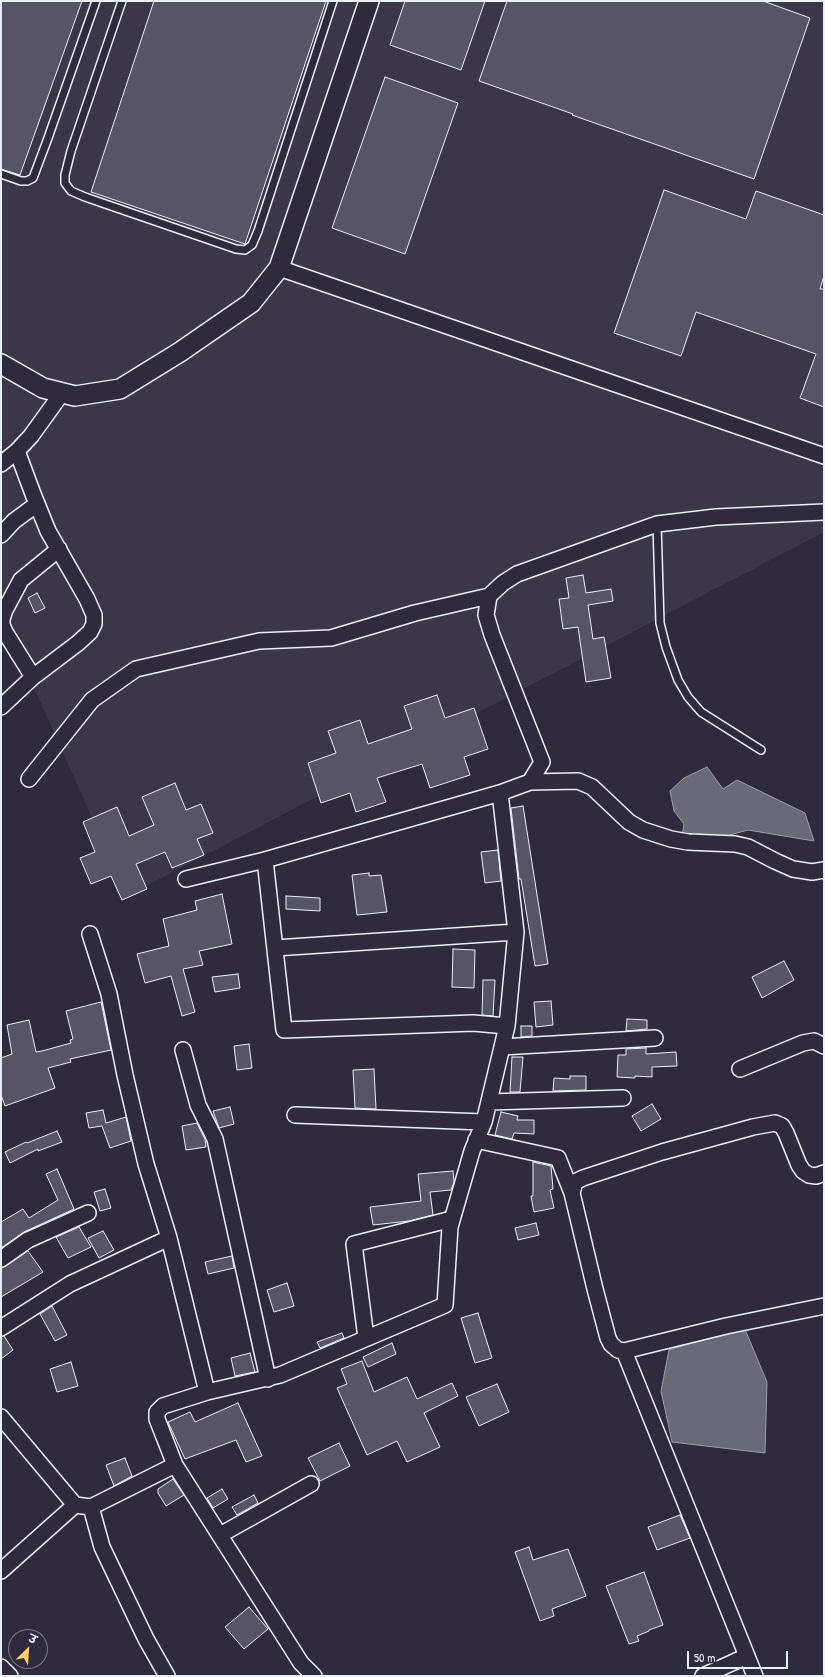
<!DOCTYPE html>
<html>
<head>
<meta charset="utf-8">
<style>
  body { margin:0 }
  #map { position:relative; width:825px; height:1677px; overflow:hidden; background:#2f2a3d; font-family:"Patrick Hand","Playpen Sans Deva",sans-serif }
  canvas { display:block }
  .frame { position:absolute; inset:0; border:2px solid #e8f1f8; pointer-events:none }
  .north { position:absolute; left:8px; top:1629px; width:40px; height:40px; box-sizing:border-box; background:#2f2a3d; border:1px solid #797a88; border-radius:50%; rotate:25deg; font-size:11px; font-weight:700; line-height:16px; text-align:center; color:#e8f1f8 }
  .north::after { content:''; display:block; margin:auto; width:14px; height:18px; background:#ffd166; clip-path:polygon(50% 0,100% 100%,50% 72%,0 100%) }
  .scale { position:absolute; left:687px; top:1651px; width:101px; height:18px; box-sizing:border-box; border:2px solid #e8f1f8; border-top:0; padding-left:5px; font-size:12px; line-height:14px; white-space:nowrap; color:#e8f1f8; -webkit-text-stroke:3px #2f2a3d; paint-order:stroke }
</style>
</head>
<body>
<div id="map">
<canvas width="825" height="1677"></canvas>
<div class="frame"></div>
<div class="north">उ</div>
<div class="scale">50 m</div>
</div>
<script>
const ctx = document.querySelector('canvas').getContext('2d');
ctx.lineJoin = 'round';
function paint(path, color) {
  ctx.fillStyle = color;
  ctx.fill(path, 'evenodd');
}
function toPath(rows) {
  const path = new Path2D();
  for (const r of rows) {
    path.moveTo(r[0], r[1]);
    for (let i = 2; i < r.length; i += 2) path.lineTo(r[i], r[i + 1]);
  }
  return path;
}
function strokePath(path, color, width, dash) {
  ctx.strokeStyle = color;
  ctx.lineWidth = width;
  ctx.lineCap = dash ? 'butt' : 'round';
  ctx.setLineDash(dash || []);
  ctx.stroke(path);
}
paint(toPath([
  [1,1,824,1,824,532,127,896,1,614]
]), '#3b3749');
const water = toPath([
  [707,767,723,789,737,780,805,813,814,841,748,830,715,839,682,836,684,824,674,811,670,791,684,778,707,767],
  [744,1327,767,1382,765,1453,672,1442,661,1391,669,1350,744,1327]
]);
paint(water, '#696978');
strokePath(water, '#9c9fab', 1);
const building = toPath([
  [1,1,82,1,20,175,1,169,1,1],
  [154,1,326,1,245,244,91,192,154,1],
  [405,1,485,1,461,70,390,45,405,1],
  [507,1,763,1,810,18,754,179,572,115,573,114,479,81,507,1],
  [385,77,458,103,405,254,332,228,385,77],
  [664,190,746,219,756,191,824,215,824,276,820,289,824,289,824,407,800,398,816,354,696,312,681,356,614,333,664,190],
  [583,575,586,593,611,589,613,601,588,605,593,639,604,637,611,678,586,682,578,627,563,629,559,599,569,598,566,578,583,575],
  [37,593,45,608,35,613,28,598,37,593],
  [437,695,445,718,474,708,488,749,464,757,470,775,430,788,422,764,377,778,386,802,356,812,350,793,321,803,308,763,336,753,328,731,360,720,368,744,412,729,404,706,437,695],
  [175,783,186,810,201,804,213,833,197,839,204,855,172,868,165,852,136,864,147,889,122,900,111,876,91,884,80,858,95,852,83,822,117,807,129,836,154,825,142,797,175,783],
  [523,806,548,964,535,966,521,879,519,879,511,808,523,806],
  [498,850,501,881,485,883,481,852,498,850],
  [369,873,369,876,381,875,387,912,357,915,352,875,369,873],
  [222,894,232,944,199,951,203,965,183,969,195,1012,182,1016,171,976,145,983,137,954,169,946,163,919,197,910,195,901,222,894],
  [286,896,320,898,320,911,286,909,286,896],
  [453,949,475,950,474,988,452,987,453,949],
  [784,961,794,980,762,998,752,977,784,961],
  [238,974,240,988,215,992,212,977,238,974],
  [483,980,495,980,493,1016,482,1015,483,980],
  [551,1001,553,1025,536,1027,534,1002,551,1001],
  [101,1002,111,1050,70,1059,71,1062,48,1068,55,1088,5,1106,1,1095,1,1058,12,1054,7,1025,29,1020,36,1052,42,1051,71,1043,70,1040,73,1039,66,1011,101,1002],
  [627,1019,647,1020,647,1029,626,1031,627,1019],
  [521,1026,532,1026,532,1036,521,1037,521,1026],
  [249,1044,252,1068,237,1070,234,1046,249,1044],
  [646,1048,646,1054,676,1052,677,1066,652,1067,652,1077,635,1076,635,1078,617,1077,618,1055,626,1055,626,1049,646,1048],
  [512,1057,523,1057,520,1092,510,1092,512,1057],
  [374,1069,376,1109,355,1108,353,1070,374,1069],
  [570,1076,586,1076,586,1090,553,1091,554,1078,570,1079,570,1076],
  [652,1104,661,1119,641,1131,632,1116,652,1104],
  [230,1107,234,1124,219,1128,213,1111,230,1107],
  [103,1110,106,1123,126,1117,131,1141,110,1148,102,1126,89,1128,86,1113,103,1110],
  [501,1112,518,1116,517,1120,534,1120,534,1134,514,1133,512,1139,495,1135,501,1112],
  [197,1123,205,1139,206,1147,186,1150,182,1126,197,1123],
  [57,1131,62,1142,38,1151,38,1149,10,1163,5,1152,26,1142,27,1143,57,1131],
  [533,1162,551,1166,553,1189,550,1190,554,1208,534,1212,531,1196,533,1196,533,1162],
  [57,1169,74,1209,24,1232,1,1248,1,1222,23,1209,29,1218,58,1200,46,1174,57,1169],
  [453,1171,454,1182,451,1190,430,1192,433,1215,409,1221,373,1225,370,1207,421,1201,418,1174,453,1171],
  [105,1189,111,1208,100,1211,94,1192,105,1189],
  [536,1223,539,1235,518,1240,515,1228,536,1223],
  [79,1227,91,1247,68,1258,56,1237,79,1227],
  [103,1231,114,1250,99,1258,88,1238,103,1231],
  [28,1251,43,1272,1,1297,1,1268,6,1266,28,1251],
  [232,1256,234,1268,208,1274,205,1262,232,1256],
  [287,1283,294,1306,274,1312,267,1290,287,1283],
  [52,1306,67,1335,55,1341,40,1314,52,1306],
  [478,1313,492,1358,475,1363,461,1318,478,1313],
  [342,1333,344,1338,320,1348,317,1342,342,1333],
  [4,1336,13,1350,1,1359,1,1337,4,1336],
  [392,1343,396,1354,368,1367,363,1357,392,1343],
  [250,1353,255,1372,235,1376,231,1358,250,1353],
  [362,1361,374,1392,407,1377,417,1399,452,1383,458,1396,424,1413,440,1447,407,1462,397,1441,367,1455,337,1388,347,1384,341,1369,362,1361],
  [71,1362,78,1386,57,1392,50,1369,71,1362],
  [497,1384,509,1412,479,1426,466,1397,497,1384],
  [238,1403,262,1456,246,1462,236,1440,185,1459,168,1422,190,1412,195,1422,238,1403],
  [339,1443,350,1466,320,1481,308,1458,339,1443],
  [125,1458,132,1476,114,1486,106,1465,125,1458],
  [173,1479,184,1495,166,1506,158,1493,158,1489,173,1479],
  [222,1489,228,1499,213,1508,207,1498,222,1489],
  [254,1495,258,1503,237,1515,232,1507,254,1495],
  [680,1515,690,1538,657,1550,648,1527,680,1515],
  [529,1547,533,1560,568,1549,586,1596,552,1609,554,1616,540,1621,515,1552,529,1547],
  [644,1572,663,1625,649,1630,649,1631,637,1636,639,1641,629,1644,606,1586,644,1572],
  [249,1607,268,1629,244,1649,225,1627,249,1607]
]);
paint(building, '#575565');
strokePath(building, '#e8f1f8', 1);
const service = toPath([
  [122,1,71,151,65,175,65,183,71,191,85,197,236,249,245,250,252,245,258,231,333,1],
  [1,174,21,181,27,181,33,178,48,138,96,1],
  [657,524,660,623,666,647,678,680,688,697,701,712,761,750]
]);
const minor = toPath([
  [279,268,824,456],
  [1,464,17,451,31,436,62,393],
  [1,535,14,521,37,504],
  [33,677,5,632,2,625,2,619,5,610,21,580,59,549],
  [1,707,33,677,78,643,90,632,94,624,94,615,87,599,48,531,33,494,17,451],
  [29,779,92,700,136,669,259,641,331,638,415,613,489,596,503,583,517,574,657,524,716,517,824,512],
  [530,782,578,781,592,787,629,822,643,830,671,839,688,842,735,844,748,847,775,861,793,869,812,872,824,870],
  [265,860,284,1030,473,1023,507,1026],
  [186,879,265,860,500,793,530,782,542,762,492,635,486,615,489,596],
  [90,934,109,994,125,1075,146,1164,169,1238,207,1392],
  [275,948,516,932],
  [502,1047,655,1038],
  [183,1050,198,1105,215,1139,217,1148,268,1379],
  [740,1069,803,1043,814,1041,824,1046],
  [489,1102,623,1098],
  [295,1115,484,1122],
  [476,1140,558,1158,572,1193],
  [824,1173,816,1176,809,1175,803,1171,799,1165,786,1133,782,1126,775,1123,753,1127,662,1152,583,1178,575,1182,572,1193,595,1289,608,1338,611,1344,618,1350,624,1351,726,1326,824,1306],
  [1,1259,28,1240,88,1213],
  [1,1328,70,1284,169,1238],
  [366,1338,354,1244,452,1219],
  [624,1351,755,1676],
  [1,1417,75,1505,91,1507,102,1547,146,1639,167,1676],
  [91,1507,175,1465],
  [220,1535,311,1484],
  [1,1571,75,1505],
  [1,1667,10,1676],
  [314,1676,301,1663,175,1465,157,1419,157,1412,163,1406,207,1392,280,1375,445,1305,450,1227,472,1151,484,1122,507,1026,516,932,500,793],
  [703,1676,747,1656]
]);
const tertiary = toPath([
  [1,364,43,388,75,396,120,389,180,352,251,303,279,268,369,1]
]);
strokePath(service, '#e8f1f8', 10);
strokePath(minor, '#e8f1f8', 18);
strokePath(tertiary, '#e8f1f8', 22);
strokePath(service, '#2f2a3d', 7);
strokePath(minor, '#2f2a3d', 15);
strokePath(tertiary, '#2f2a3d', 19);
</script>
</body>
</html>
